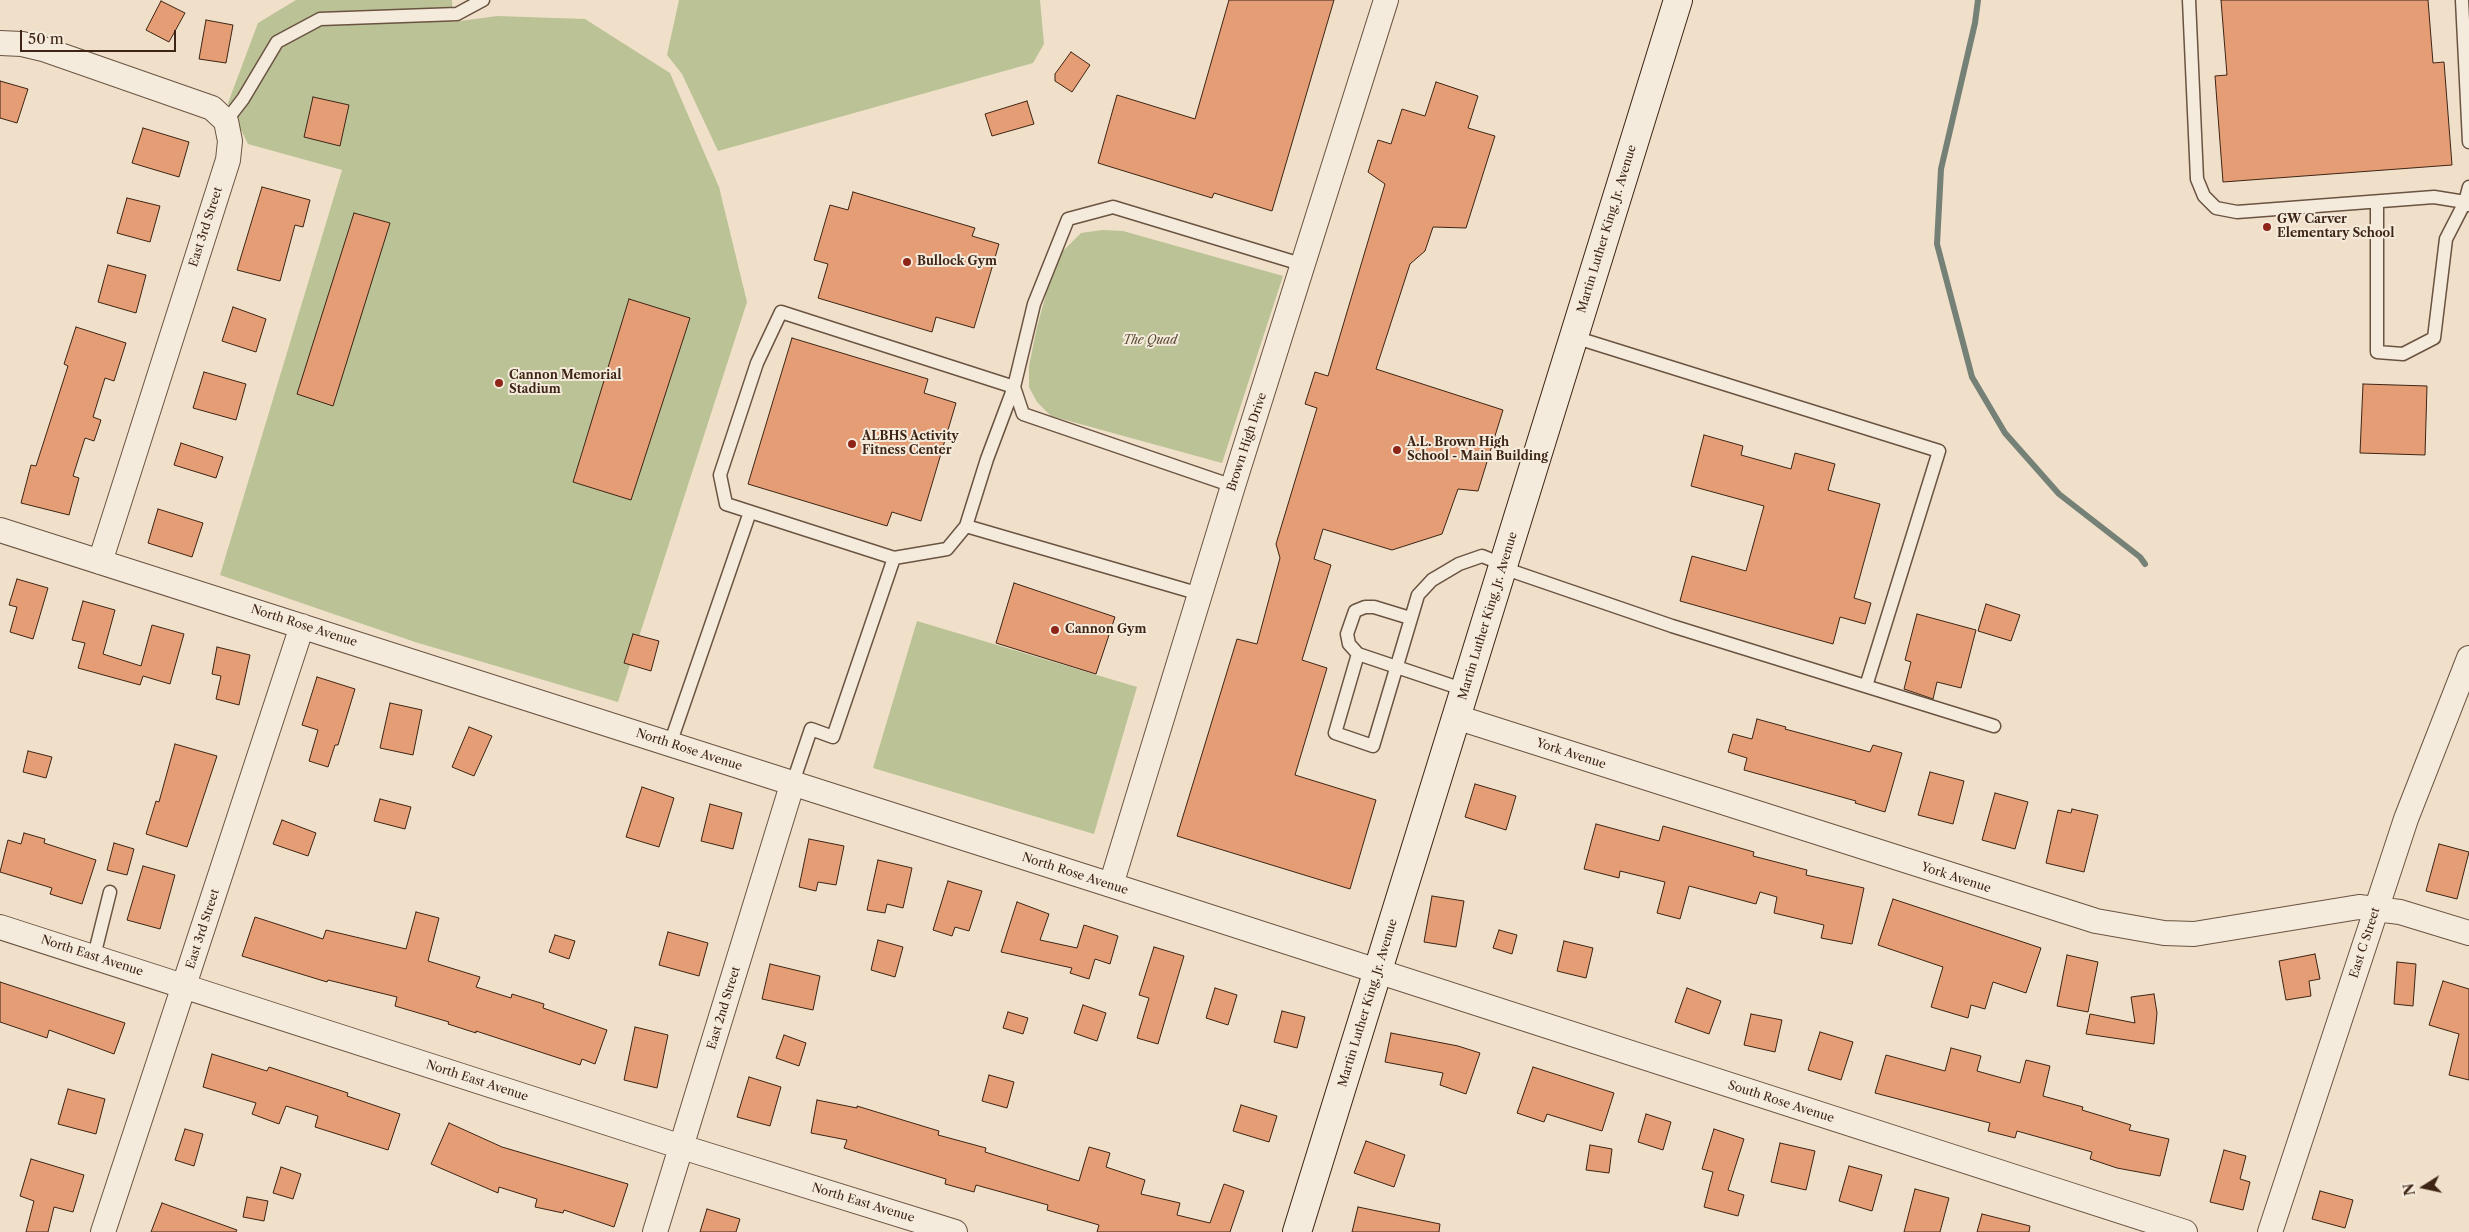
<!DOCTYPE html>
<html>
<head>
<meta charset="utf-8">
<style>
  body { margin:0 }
  #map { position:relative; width:2469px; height:1232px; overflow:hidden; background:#f0e0c9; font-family:"Libre Caslon Text",serif }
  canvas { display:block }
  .north { position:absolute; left:2399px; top:1162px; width:50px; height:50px; -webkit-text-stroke:4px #f5ebdc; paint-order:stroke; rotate:260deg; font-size:14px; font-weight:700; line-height:20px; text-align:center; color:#3d2414 }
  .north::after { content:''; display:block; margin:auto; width:18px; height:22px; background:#3d2414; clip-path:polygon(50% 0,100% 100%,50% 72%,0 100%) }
  .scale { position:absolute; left:20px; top:30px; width:156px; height:22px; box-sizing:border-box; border:2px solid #3d2414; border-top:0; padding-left:6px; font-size:15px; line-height:18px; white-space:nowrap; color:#3d2414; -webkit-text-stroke:4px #f5ebdc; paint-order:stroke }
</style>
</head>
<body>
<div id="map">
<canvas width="2469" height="1232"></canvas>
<div class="north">N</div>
<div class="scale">50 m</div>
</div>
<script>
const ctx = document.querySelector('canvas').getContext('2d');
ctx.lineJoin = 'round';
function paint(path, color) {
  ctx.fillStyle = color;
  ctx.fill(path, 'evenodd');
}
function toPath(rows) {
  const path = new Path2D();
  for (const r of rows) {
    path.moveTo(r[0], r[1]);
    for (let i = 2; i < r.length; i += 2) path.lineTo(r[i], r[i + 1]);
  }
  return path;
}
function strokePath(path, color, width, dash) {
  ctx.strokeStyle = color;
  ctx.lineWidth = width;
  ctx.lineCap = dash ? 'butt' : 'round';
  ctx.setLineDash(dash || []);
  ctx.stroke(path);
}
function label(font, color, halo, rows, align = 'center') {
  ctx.font = font + ' "Libre Caslon Text",serif';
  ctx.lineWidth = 4;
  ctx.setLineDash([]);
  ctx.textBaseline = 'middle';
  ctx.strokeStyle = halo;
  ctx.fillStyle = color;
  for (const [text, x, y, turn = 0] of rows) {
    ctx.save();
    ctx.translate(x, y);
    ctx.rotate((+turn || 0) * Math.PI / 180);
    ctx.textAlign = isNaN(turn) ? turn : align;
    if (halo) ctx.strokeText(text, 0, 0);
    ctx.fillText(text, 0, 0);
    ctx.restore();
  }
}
paint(toPath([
  [296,0,452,0,453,22,497,16,585,19,670,73,719,187,747,302,618,702,415,642,220,575,342,170,248,144,228,103,258,23],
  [679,0,1040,0,1044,44,1033,63,718,151,682,74,667,55],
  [1102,230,1123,231,1283,276,1222,463,1051,416,1037,402,1029,387,1029,366,1037,327,1048,287,1062,252,1081,233],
  [917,621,1137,687,1094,834,873,768]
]), '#bac296');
strokePath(toPath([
  [1978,0,1975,23,1941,169,1937,244,1972,377,2005,433,2059,494,2140,557,2145,564]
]), '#758076', 6);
const building = toPath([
  [1229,0,1334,0,1272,211,1214,193,1212,198,1098,163,1117,95,1195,119,1229,0],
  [2221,0,2428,0,2433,63,2444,62,2452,165,2223,182,2215,76,2227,75,2221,0],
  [161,1,185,13,169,42,146,30,161,1],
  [206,20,233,25,226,63,199,59,206,20],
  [1071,52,1090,65,1072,92,1055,81,1055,74,1071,52],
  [0,81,28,89,17,123,0,118,0,81],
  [1436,82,1478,96,1468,128,1495,136,1466,228,1433,227,1425,251,1410,264,1376,369,1503,410,1478,491,1458,489,1442,534,1392,550,1323,529,1314,559,1331,565,1302,660,1327,668,1295,775,1376,800,1350,889,1177,836,1237,639,1257,644,1280,558,1276,544,1317,408,1305,404,1315,372,1328,376,1385,184,1368,172,1378,140,1391,144,1402,109,1425,116,1436,82],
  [313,97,349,105,340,146,304,137,313,97],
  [1027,101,1034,124,992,136,985,114,1027,101],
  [143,128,189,142,179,177,132,163,143,128],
  [262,187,310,200,303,227,295,225,280,281,237,270,262,187],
  [853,192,975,228,972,236,999,244,974,328,936,317,932,332,818,298,828,264,814,260,830,205,848,210,853,192],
  [127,198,160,206,150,242,117,233,127,198],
  [354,213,390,223,333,406,297,394,354,213],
  [108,265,146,275,136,313,98,302,108,265],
  [629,299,690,318,631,500,573,482,629,299],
  [233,307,266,319,256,352,222,341,233,307],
  [76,327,126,343,114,381,105,378,93,417,101,420,94,441,85,438,73,476,79,478,69,515,21,503,31,465,36,466,68,366,64,364,76,327],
  [792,338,928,379,924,393,956,403,921,521,892,512,887,526,748,484,792,338],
  [204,372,246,384,236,420,193,408,204,372],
  [2363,384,2427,386,2425,455,2360,453,2363,384],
  [1704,435,1743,446,1741,455,1791,469,1795,453,1835,464,1828,490,1880,504,1854,598,1871,603,1865,624,1840,617,1833,644,1680,601,1692,556,1746,571,1764,506,1691,486,1704,435],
  [181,443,223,457,216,478,174,465,181,443],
  [158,509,203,523,192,557,148,543,158,509],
  [17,579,48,588,33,639,10,632,17,607,9,605,17,579],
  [1014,583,1115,617,1096,674,996,643,1014,583],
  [83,601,115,610,103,654,141,666,152,625,184,634,170,684,143,676,140,685,78,668,85,643,72,640,83,601],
  [1986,604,2020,615,2011,641,1978,631,1986,604],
  [1917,614,1976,630,1961,688,1937,682,1933,699,1904,689,1911,662,1905,660,1917,614],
  [633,634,659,641,651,671,624,663,633,634],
  [217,647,250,655,239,705,216,699,221,676,212,674,217,647],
  [317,677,355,689,338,745,335,745,328,767,309,761,318,730,302,725,317,677],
  [390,703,422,710,413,755,380,748,390,703],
  [1757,719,1786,727,1785,729,1870,752,1873,745,1902,753,1885,812,1855,803,1856,801,1744,770,1747,758,1728,752,1733,734,1752,739,1757,719],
  [469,727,492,736,474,776,452,767,469,727],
  [175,744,217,756,187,847,146,834,156,801,159,802,175,744],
  [28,751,52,757,46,778,23,772,28,751],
  [1930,772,1964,781,1953,824,1918,815,1930,772],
  [1475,784,1516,796,1506,830,1465,817,1475,784],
  [642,787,674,798,659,847,626,837,642,787],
  [1995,793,2028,802,2015,849,1982,840,1995,793],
  [380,799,411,807,405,829,374,821,380,799],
  [710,804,742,813,733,849,701,841,710,804],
  [2072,809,2098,815,2084,872,2046,863,2058,810,2071,813,2072,809],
  [282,820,316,833,308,856,273,844,282,820],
  [1596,824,1659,841,1663,826,1754,852,1753,856,1807,870,1806,875,1864,888,1852,944,1821,938,1824,925,1774,913,1777,897,1760,892,1756,904,1689,886,1680,919,1657,913,1665,882,1620,871,1619,878,1584,869,1596,824],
  [24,833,45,839,44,843,96,860,82,904,50,894,52,888,0,872,8,840,21,844,24,833],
  [809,839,844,846,836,885,818,882,816,891,799,887,809,839],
  [114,843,134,849,127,875,107,870,114,843],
  [2439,844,2469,852,2457,899,2426,891,2439,844],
  [878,860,912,868,903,908,887,904,885,913,867,910,878,860],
  [143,866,175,875,160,929,127,920,143,866],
  [948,881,982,891,969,931,955,927,952,936,933,930,948,881],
  [1432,896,1464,901,1456,947,1424,942,1432,896],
  [1893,899,2041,948,2026,993,1993,982,1985,1009,1971,1005,1968,1018,1931,1007,1943,967,1878,945,1893,899],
  [1017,902,1049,914,1040,940,1077,948,1084,925,1118,936,1110,964,1095,959,1089,979,1070,973,1072,968,1001,952,1017,902],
  [416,912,439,918,428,961,480,977,476,987,511,998,512,994,544,1004,543,1008,607,1030,595,1064,582,1059,580,1065,476,1031,476,1033,448,1024,449,1022,395,1006,397,997,328,980,327,982,242,956,255,917,323,939,326,930,406,949,416,912],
  [1499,930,1517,935,1512,954,1493,948,1499,930],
  [668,932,708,943,699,976,659,965,668,932],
  [555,935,575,941,569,959,549,952,555,935],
  [878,940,903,947,895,977,871,970,878,940],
  [1564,941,1593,948,1586,978,1557,971,1564,941],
  [1154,947,1184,956,1158,1044,1137,1038,1149,998,1139,995,1154,947],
  [2315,954,2320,979,2309,981,2311,996,2286,1000,2279,961,2315,954],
  [2067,955,2098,962,2088,1012,2057,1006,2067,955],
  [2397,962,2416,964,2413,1006,2394,1004,2397,962],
  [770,964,820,976,813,1010,762,999,770,964],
  [2443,981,2469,989,2469,1080,2449,1075,2459,1034,2429,1025,2443,981],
  [0,982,125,1023,114,1054,49,1030,47,1038,0,1022,0,982],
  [1215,988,1237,995,1228,1025,1206,1018,1215,988],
  [1687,988,1721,1001,1709,1034,1675,1022,1687,988],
  [2154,994,2157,1013,2154,1044,2086,1034,2090,1014,2135,1023,2131,997,2154,994],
  [1083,1005,1106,1013,1097,1041,1074,1033,1083,1005],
  [1282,1011,1305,1017,1297,1048,1274,1042,1282,1011],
  [1008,1012,1028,1018,1023,1034,1003,1028,1008,1012],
  [1751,1014,1782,1020,1775,1052,1744,1045,1751,1014],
  [635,1027,668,1035,657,1088,624,1080,635,1027],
  [1820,1032,1853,1042,1841,1080,1808,1070,1820,1032],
  [1391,1033,1458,1046,1480,1053,1466,1094,1440,1085,1443,1073,1385,1062,1391,1033],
  [784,1035,806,1043,799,1066,776,1058,784,1035],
  [1951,1048,1981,1056,1977,1071,2020,1083,2026,1060,2050,1066,2043,1096,2083,1107,2082,1110,2131,1125,2129,1130,2169,1139,2160,1176,2117,1168,2090,1159,2092,1152,2017,1131,2015,1138,1988,1131,1990,1123,1875,1093,1886,1055,1945,1071,1951,1048],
  [212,1054,267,1071,269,1067,348,1093,347,1096,400,1114,388,1150,315,1127,318,1116,286,1106,279,1124,252,1114,256,1103,203,1087,212,1054],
  [1533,1067,1614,1093,1602,1131,1547,1114,1544,1122,1517,1113,1533,1067],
  [989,1075,1014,1082,1007,1108,982,1101,989,1075],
  [749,1077,781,1087,770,1126,737,1117,749,1077],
  [68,1089,105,1099,96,1134,58,1124,68,1089],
  [817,1100,857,1108,857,1106,906,1121,939,1131,938,1135,986,1148,985,1152,1079,1181,1089,1147,1110,1153,1106,1167,1145,1180,1141,1194,1180,1203,1177,1215,1210,1223,1224,1184,1244,1191,1230,1232,1097,1232,1099,1225,1047,1210,1048,1205,976,1185,974,1192,945,1184,946,1179,844,1148,847,1140,811,1133,817,1100],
  [1241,1105,1277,1116,1269,1142,1233,1131,1241,1105],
  [1646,1114,1671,1122,1663,1150,1638,1142,1646,1114],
  [449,1123,502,1147,628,1184,614,1227,564,1210,563,1213,535,1207,537,1199,499,1187,498,1193,431,1164,449,1123],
  [185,1129,203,1134,194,1166,175,1160,185,1129],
  [1714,1129,1744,1139,1728,1190,1744,1195,1738,1216,1704,1207,1713,1172,1702,1169,1714,1129],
  [1366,1141,1405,1155,1394,1187,1354,1173,1366,1141],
  [1780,1143,1815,1151,1806,1190,1771,1182,1780,1143],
  [1590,1145,1612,1149,1609,1173,1586,1170,1590,1145],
  [2224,1150,2246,1156,2240,1179,2250,1182,2243,1210,2210,1202,2224,1150],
  [31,1159,84,1175,73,1212,54,1207,48,1232,26,1232,34,1201,20,1196,31,1159],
  [1849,1166,1882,1175,1872,1211,1839,1201,1849,1166],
  [281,1167,301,1174,293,1199,273,1193,281,1167],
  [1915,1189,1949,1198,1940,1232,1904,1232,1915,1189],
  [2320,1191,2353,1200,2345,1228,2312,1219,2320,1191],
  [247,1197,268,1201,264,1221,243,1217,247,1197],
  [162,1203,237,1230,236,1232,151,1232,162,1203],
  [1358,1207,1440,1224,1439,1232,1352,1232,1358,1207],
  [707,1209,740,1219,736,1232,700,1232,707,1209],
  [1982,1214,2030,1226,2029,1232,1977,1232,1982,1214]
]);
paint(building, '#e59d76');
strokePath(building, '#3d2414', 1);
const service = toPath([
  [2189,0,2197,179,2204,196,2216,208,2237,212,2434,197,2465,202,2469,205],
  [2462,0,2469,142],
  [226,121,243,99,277,42,320,19,457,14,483,0],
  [2377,202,2377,352,2403,354,2434,338,2446,239,2465,202,2469,187],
  [1574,337,1939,451,1866,686],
  [1233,486,1023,414,1014,387,1034,304,1068,219,1113,207,1304,265],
  [966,526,1200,594],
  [1410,618,1374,607,1365,607,1355,611,1347,634,1349,644,1358,654,1465,690],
  [1358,654,1335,733,1373,746,1418,595,1432,580,1459,564,1482,556,1492,560,1503,568,1672,626,1994,726],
  [670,744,750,512],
  [792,785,811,729,833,737,894,558,947,549,966,526,987,459,1014,387,781,312,757,363,720,475,726,504,894,558],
  [94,956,110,892]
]);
const minor = toPath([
  [0,43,22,44,43,49,212,108,226,121,230,141,228,160,100,562],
  [0,530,1111,885,2185,1232],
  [1456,717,2096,921,2164,933,2194,934,2359,907,2400,912,2469,933],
  [1111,885,1233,486,1386,0],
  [0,927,682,1147,955,1232],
  [103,1232,302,626],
  [655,1232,792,785],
  [2270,1232,2406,819,2469,658]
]);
const secondary = toPath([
  [1297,1232,1678,0]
]);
strokePath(service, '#6a5341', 15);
strokePath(minor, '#6a5341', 26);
strokePath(secondary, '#3d2414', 30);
strokePath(service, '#f5ebdc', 12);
strokePath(minor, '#f5ebdc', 24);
strokePath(secondary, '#f5ebdc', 28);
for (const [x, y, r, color] of [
  [2267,227,5,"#8f2418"],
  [907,262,5,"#8f2418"],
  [499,383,5,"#8f2418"],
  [852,444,5,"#8f2418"],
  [1397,450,5,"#8f2418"],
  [1055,630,5,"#8f2418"]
]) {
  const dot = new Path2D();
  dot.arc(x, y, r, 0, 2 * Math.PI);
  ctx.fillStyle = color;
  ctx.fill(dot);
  strokePath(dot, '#f5ebdc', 2);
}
label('bold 12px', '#3d2414', '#f5ebdc', [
  ["GW Carver",2277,220],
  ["Elementary School",2277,234],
  ["Bullock Gym",917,262],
  ["Cannon Memorial",509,376],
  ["Stadium",509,390],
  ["ALBHS Activity",862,437],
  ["Fitness Center",862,451],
  ["A.L. Brown High",1407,443],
  ["School - Main Building",1407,457],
  ["Cannon Gym",1065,630]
], 'left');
label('12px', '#3d2414', '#f5ebdc', [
  ["East 3rd Street",206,227,-72],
  ["Martin Luther King, Jr. Avenue",1607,229,-73],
  ["Brown High Drive",1247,442,-72],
  ["Martin Luther King, Jr. Avenue",1488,616,-73],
  ["North Rose Avenue",304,626,18],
  ["North Rose Avenue",689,750,18],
  ["York Avenue",1571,754,18],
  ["North Rose Avenue",1075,874,18],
  ["York Avenue",1956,878,18],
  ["East 3rd Street",203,929,-72],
  ["East C Street",2365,943,-72],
  ["North East Avenue",92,956,18],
  ["Martin Luther King, Jr. Avenue",1368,1003,-73],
  ["East 2nd Street",724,1008,-73],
  ["North East Avenue",477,1081,18],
  ["South Rose Avenue",1781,1102,18],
  ["North East Avenue",863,1203,17]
]);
label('italic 12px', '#5c4c34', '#f5ebdc', [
  ["The Quad",1150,341]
]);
</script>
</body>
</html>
